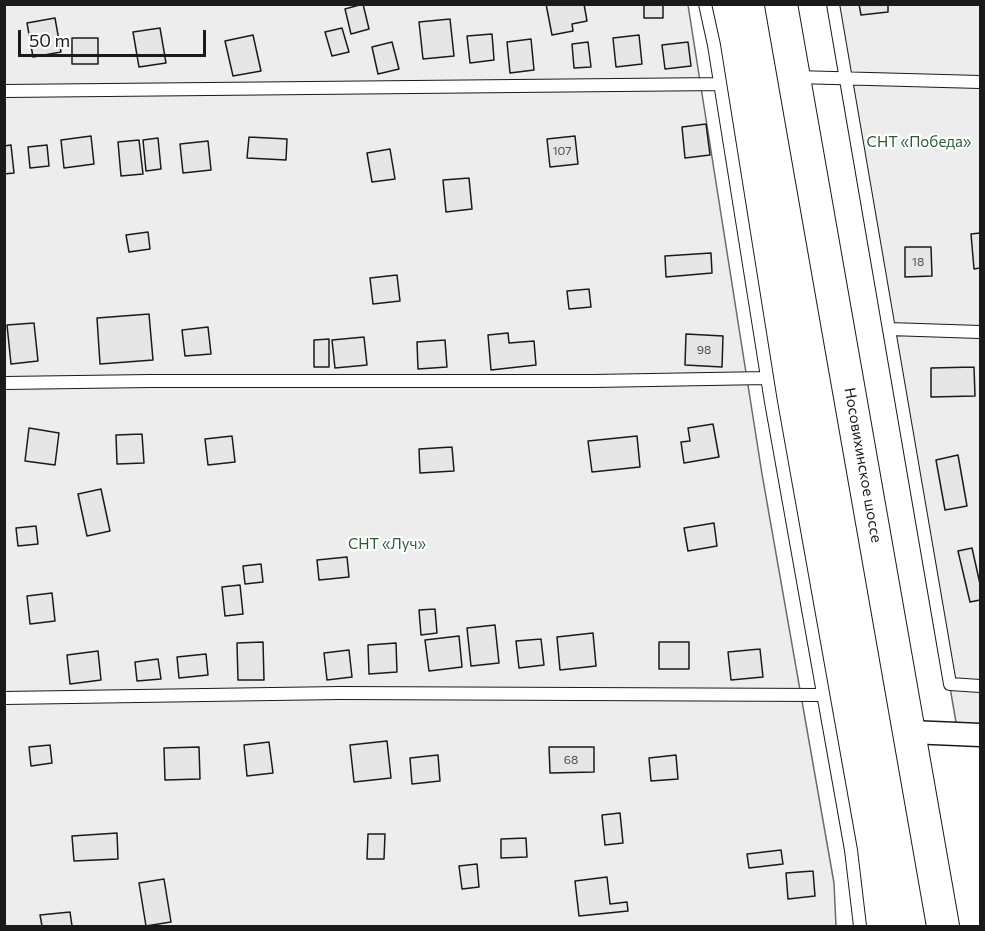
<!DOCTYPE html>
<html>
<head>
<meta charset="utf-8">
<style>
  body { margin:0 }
  #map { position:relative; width:985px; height:931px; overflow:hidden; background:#fff; font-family:Commissioner,sans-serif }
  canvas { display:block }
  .frame { position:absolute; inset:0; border:6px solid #1a1a1a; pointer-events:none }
  .scale { position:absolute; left:18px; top:30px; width:188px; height:27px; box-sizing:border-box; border:3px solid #1a1a1a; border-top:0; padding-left:8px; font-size:18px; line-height:21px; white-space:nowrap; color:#1a1a1a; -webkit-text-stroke:4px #fff; paint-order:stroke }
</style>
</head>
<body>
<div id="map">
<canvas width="985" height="931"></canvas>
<div class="frame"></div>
<div class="scale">50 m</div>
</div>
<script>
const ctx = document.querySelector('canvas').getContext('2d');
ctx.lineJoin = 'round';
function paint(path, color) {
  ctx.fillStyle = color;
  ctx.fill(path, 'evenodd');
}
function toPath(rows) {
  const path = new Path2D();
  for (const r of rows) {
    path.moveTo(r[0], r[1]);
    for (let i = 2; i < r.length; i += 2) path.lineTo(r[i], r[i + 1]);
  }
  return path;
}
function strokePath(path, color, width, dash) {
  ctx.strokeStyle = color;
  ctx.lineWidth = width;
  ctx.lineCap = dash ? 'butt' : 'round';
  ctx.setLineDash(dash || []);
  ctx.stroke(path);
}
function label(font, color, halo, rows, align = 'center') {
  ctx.font = font + ' Commissioner,sans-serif';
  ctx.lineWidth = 4.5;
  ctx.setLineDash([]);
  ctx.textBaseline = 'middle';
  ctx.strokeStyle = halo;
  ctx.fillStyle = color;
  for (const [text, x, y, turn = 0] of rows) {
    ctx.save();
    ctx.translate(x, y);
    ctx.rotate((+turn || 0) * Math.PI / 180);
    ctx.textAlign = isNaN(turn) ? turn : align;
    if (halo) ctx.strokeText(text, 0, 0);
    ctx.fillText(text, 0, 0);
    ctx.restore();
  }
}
const built = toPath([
  [5,5,688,5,762,474,834,883,836,926,5,926,5,5],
  [833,5,980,5,980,735,958,734,833,5]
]);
paint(built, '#ededed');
strokePath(built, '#6a6a6a', 1.5);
const building = toPath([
  [363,4,369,29,351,34,345,9,363,4],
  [546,4,584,4,587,21,572,24,573,31,552,35,546,4],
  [644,4,663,4,663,18,644,18,644,4],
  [859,4,888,4,888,12,861,15,859,4],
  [55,18,61,52,33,57,27,23,55,18],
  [450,19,454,56,423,59,419,22,450,19],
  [160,28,166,63,139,67,133,32,160,28],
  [342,28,349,52,332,56,325,32,342,28],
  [492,34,494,60,470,63,467,36,492,34],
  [253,35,261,71,233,76,225,41,253,35],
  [639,35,642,64,616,67,613,38,639,35],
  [72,38,98,38,98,64,72,64,72,38],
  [531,39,534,70,510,73,507,42,531,39],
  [392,42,399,69,378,74,372,47,392,42],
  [588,42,591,67,574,68,572,44,588,42],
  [688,42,691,66,665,69,662,45,688,42],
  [706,124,710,155,685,158,682,127,706,124],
  [91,136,94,164,64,168,61,140,91,136],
  [575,136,578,164,550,167,547,139,575,136],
  [249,137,287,139,286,160,247,158,249,137],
  [158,138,161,169,146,171,143,140,158,138],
  [139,140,143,174,121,176,118,142,139,140],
  [208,141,211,170,183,173,180,144,208,141],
  [11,145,14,173,4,174,4,146,11,145],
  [47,145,49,166,30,168,28,147,47,145],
  [390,149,395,179,372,182,367,153,390,149],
  [469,178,472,209,446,212,443,180,469,178],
  [148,232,150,249,129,252,126,235,148,232],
  [980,233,980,268,974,269,971,234,980,233],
  [905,247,931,247,932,276,905,277,905,247],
  [711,253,712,273,666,277,665,256,711,253],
  [397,275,400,301,373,304,370,278,397,275],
  [589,289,591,307,569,309,567,291,589,289],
  [149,314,153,360,100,364,97,318,149,314],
  [34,323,38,361,11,364,7,325,34,323],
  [208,327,211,354,185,356,182,330,208,327],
  [508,333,509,343,534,341,536,365,491,370,488,335,508,333],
  [686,334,723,336,722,367,685,365,686,334],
  [364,337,367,365,335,368,332,340,364,337],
  [329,339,329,367,314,367,314,340,329,339],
  [445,340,447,367,418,369,417,342,445,340],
  [974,367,975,396,931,397,931,368,974,367],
  [713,424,719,457,684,463,681,442,690,441,688,428,713,424],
  [29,428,59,433,55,465,25,461,29,428],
  [142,434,144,463,117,464,116,435,142,434],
  [232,436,235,462,208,465,205,439,232,436],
  [637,436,640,467,592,472,588,441,637,436],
  [452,447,454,471,420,473,419,449,452,447],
  [958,455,967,506,945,510,936,460,958,455],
  [101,489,110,531,87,536,78,494,101,489],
  [714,523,717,546,688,551,684,528,714,523],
  [36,526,38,544,18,546,16,528,36,526],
  [972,548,980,584,980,600,970,602,958,551,972,548],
  [347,557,349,577,319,580,317,560,347,557],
  [261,564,263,582,245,584,243,566,261,564],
  [240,585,243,614,225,616,222,587,240,585],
  [52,593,55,621,30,624,27,596,52,593],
  [435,609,437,633,421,635,419,610,435,609],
  [495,625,499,663,471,666,467,628,495,625],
  [593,633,596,666,560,670,557,637,593,633],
  [459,636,462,667,429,671,425,640,459,636],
  [541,639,544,665,519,668,516,641,541,639],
  [263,642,264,680,238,680,237,643,263,642],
  [659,642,689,642,689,669,659,669,659,642],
  [396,643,397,672,369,674,368,645,396,643],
  [760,649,763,677,731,680,728,652,760,649],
  [349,650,352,677,327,680,324,653,349,650],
  [98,651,101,680,70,684,67,655,98,651],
  [206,654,208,675,179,678,177,657,206,654],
  [158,659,161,679,137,681,135,662,158,659],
  [387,741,391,778,354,782,350,745,387,741],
  [269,742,273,773,247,776,244,745,269,742],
  [50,745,52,763,31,766,29,747,50,745],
  [199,747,200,779,165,780,164,748,199,747],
  [549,747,594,747,594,772,550,773,549,747],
  [438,755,440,781,412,784,410,758,438,755],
  [676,755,678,779,651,781,649,758,676,755],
  [620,813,623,843,605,845,602,815,620,813],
  [117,833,118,859,74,861,72,836,117,833],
  [368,834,385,834,384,859,367,859,368,834],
  [526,838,527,857,501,858,501,839,526,838],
  [781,850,783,864,749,868,747,854,781,850],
  [477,864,479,887,462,889,459,866,477,864],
  [813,871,815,896,788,899,786,873,813,871],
  [607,877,610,904,627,902,628,911,579,916,575,881,607,877],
  [164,879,171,922,146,926,139,883,164,879],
  [70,912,72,926,42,926,40,915,70,912]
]);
paint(building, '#e6e6e6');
strokePath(building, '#1a1a1a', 1.5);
const service = toPath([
  [705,4,714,45,771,402,851,850,860,926],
  [833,4,950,684,980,686],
  [796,77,980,82],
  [4,91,720,84],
  [889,329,980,332],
  [4,383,150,381,593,381,767,378],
  [4,698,340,693,823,695]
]);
const minor = toPath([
  [910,732,980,735]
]);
const secondary = toPath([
  [781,4,943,926]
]);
strokePath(service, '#1a1a1a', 14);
strokePath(minor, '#1a1a1a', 25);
strokePath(secondary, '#1a1a1a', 34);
strokePath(service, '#fff', 12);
strokePath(minor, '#fff', 22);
strokePath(secondary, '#fff', 32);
label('12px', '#4d4d4d', null, [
  ["107",562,151],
  ["18",918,262],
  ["98",704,350],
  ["68",571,760]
]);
label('15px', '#2b5a34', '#fff', [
  ["СНТ «Победа»",919,142],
  ["СНТ «Луч»",387,544]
]);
label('15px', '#1a1a1a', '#fff', [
  ["Носовихинское шоссе",863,465,80]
]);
</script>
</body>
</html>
